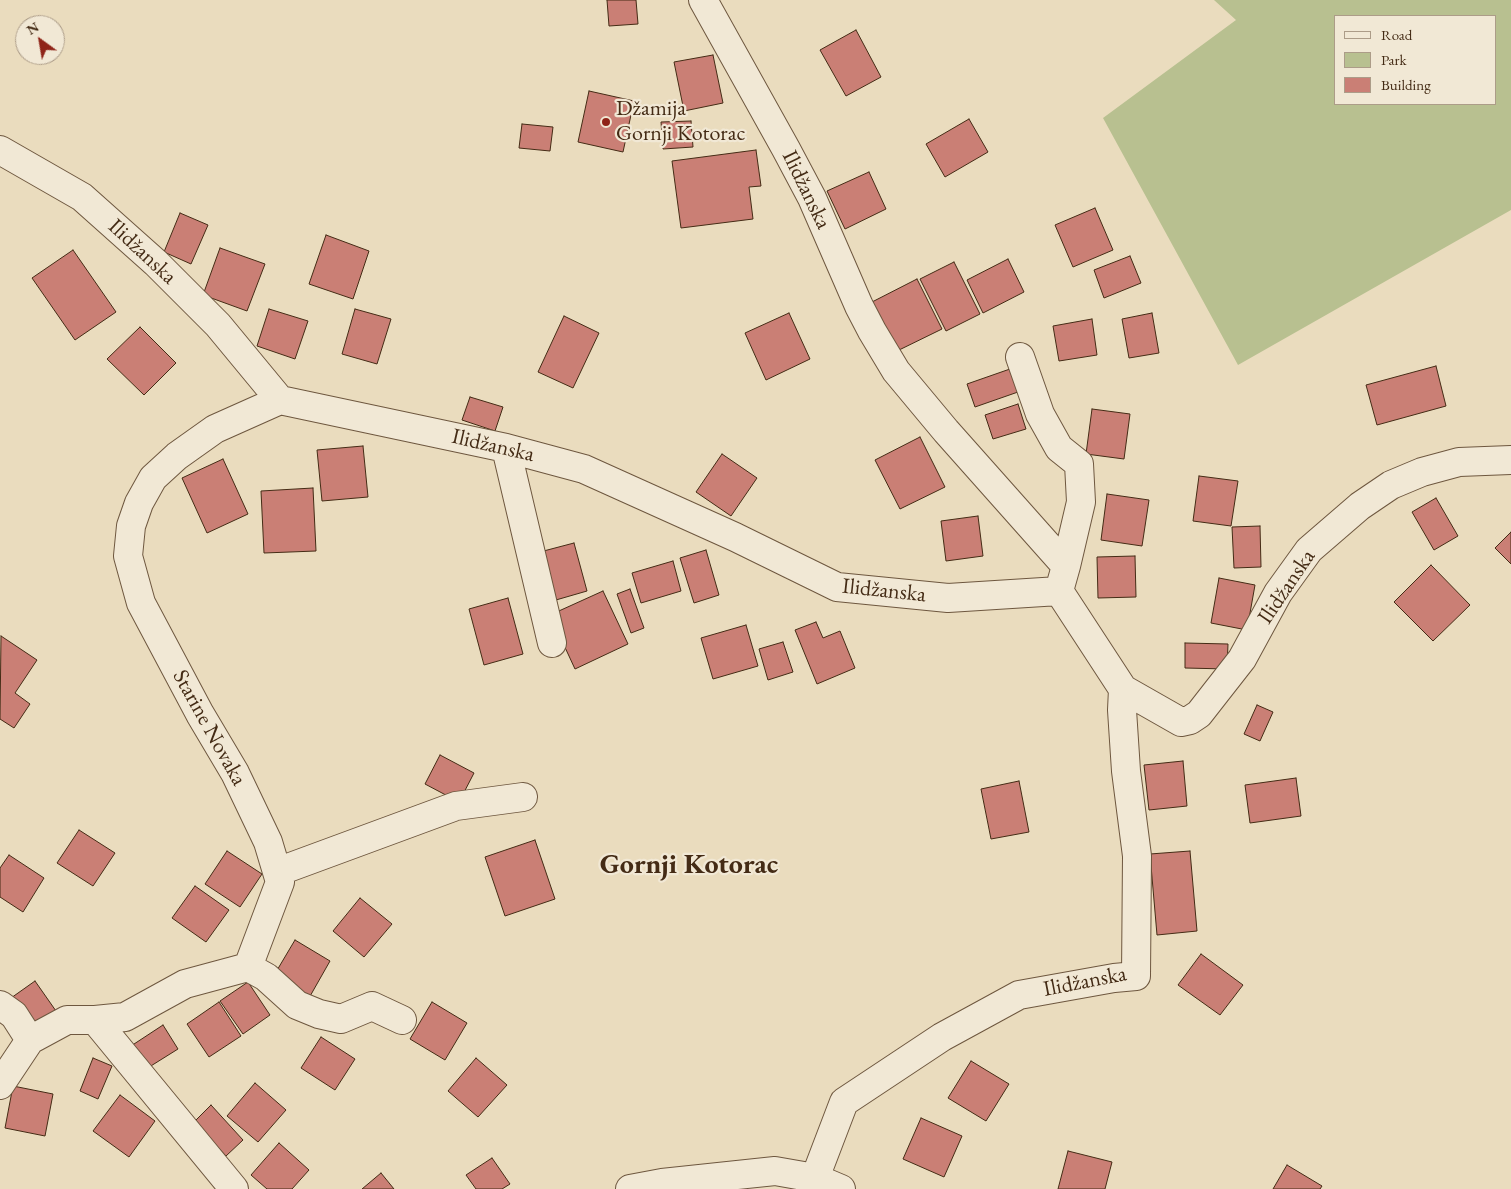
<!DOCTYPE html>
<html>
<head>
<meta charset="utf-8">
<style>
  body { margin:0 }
  #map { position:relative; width:1511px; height:1189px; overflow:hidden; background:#eadcbe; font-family:"EB Garamond",serif }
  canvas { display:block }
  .legend { position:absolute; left:1334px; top:15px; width:162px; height:90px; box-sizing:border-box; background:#f1e8d5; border:1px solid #ac9c88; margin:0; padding:6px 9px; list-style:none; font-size:15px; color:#442b15 }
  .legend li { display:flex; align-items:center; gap:10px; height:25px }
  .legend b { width:25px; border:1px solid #ac9c88 }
  .north { position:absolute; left:15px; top:15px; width:50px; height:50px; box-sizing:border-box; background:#f1e8d5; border:1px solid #ac9c88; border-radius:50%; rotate:328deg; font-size:14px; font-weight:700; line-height:20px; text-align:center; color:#442b15 }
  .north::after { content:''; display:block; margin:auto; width:18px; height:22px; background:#8f2418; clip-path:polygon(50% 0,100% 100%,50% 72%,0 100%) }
</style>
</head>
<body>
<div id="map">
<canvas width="1511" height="1189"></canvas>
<ul class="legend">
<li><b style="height:6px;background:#f1e8d5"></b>Road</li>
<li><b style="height:14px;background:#b8c090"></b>Park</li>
<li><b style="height:14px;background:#ca7f75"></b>Building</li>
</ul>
<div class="north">N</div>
</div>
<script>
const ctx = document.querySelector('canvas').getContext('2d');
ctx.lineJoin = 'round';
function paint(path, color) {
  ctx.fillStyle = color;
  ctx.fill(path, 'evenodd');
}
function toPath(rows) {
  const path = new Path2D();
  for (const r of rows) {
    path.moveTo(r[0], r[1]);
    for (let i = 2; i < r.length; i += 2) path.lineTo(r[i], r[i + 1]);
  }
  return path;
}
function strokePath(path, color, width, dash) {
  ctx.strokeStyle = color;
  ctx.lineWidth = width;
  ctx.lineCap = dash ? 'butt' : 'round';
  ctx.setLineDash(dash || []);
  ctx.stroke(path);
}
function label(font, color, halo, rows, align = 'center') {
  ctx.font = font + ' "EB Garamond",serif';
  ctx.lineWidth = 4.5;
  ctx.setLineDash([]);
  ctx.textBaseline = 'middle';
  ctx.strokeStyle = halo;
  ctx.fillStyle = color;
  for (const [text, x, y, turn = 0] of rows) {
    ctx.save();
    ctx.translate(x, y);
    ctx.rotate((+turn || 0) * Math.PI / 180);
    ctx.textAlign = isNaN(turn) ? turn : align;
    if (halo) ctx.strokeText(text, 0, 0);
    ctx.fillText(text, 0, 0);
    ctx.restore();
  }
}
paint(toPath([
  [1214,0,1511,0,1511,210,1238,365,1103,118,1236,20],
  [1335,16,1495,16,1495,104,1335,104]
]), '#b8c090');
const building = toPath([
  [607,0,636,0,638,24,609,26,607,0],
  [856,30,881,77,846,96,820,50,856,30],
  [713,55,723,103,684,111,674,62,713,55],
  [589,91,634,101,623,152,578,142,589,91],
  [969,119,988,152,945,177,926,144,969,119],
  [691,121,693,147,663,149,661,122,691,121],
  [522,124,553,127,550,151,519,148,522,124],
  [756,150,761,186,749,187,753,219,681,228,672,161,756,150],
  [869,172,886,209,845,229,827,191,869,172],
  [1095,208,1113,250,1073,267,1055,225,1095,208],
  [180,213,208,225,191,264,164,252,180,213],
  [326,235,369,251,353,299,309,284,326,235],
  [220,248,265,264,247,311,203,295,220,248],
  [73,250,116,312,75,340,32,278,73,250],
  [1130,256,1141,283,1104,298,1094,270,1130,256],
  [1008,259,1024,292,983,313,967,280,1008,259],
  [954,262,980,314,946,331,920,279,954,262],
  [917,279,942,329,897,351,872,302,917,279],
  [269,309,308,321,295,359,257,346,269,309],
  [355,309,391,319,377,364,342,354,355,309],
  [789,313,810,359,766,380,745,333,789,313],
  [1152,313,1159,353,1129,358,1122,319,1152,313],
  [564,316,599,333,573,388,538,372,564,316],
  [1092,319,1097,355,1059,361,1053,326,1092,319],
  [140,327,176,363,144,395,107,359,140,327],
  [1436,366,1446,406,1377,425,1366,385,1436,366],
  [1010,369,1018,392,975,407,967,384,1010,369],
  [470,397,503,407,495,431,462,420,470,397],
  [1018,404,1026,429,993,439,985,415,1018,404],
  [1092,409,1130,414,1124,459,1086,454,1092,409],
  [920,437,945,487,900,509,875,460,920,437],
  [363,446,368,497,322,501,317,450,363,446],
  [722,454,757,478,731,516,696,492,722,454],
  [223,459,248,514,207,533,182,478,223,459],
  [1199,476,1238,481,1231,526,1193,521,1199,476],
  [313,488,316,551,264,553,261,491,313,488],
  [1107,494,1149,500,1142,546,1101,540,1107,494],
  [1436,498,1458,536,1434,550,1412,512,1436,498],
  [978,516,983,556,946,561,941,521,978,516],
  [1260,526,1261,567,1234,568,1232,527,1260,526],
  [1511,532,1511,564,1495,548,1511,532],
  [574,543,587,591,549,602,536,553,574,543],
  [706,550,719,595,694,603,680,558,706,550],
  [1135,556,1136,597,1098,598,1097,557,1135,556],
  [673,561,681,591,641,603,632,573,673,561],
  [1431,565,1470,605,1433,641,1394,602,1431,565],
  [1219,578,1255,585,1247,630,1211,623,1219,578],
  [630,589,644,628,631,633,617,594,630,589],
  [603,591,628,644,575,669,550,615,603,591],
  [508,598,523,654,484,665,469,609,508,598],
  [816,622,823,638,840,631,855,668,817,684,795,630,816,622],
  [746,625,758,666,713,679,701,638,746,625],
  [1,636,37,660,15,693,30,704,14,728,0,719,1,636],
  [783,642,793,672,768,680,759,649,783,642],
  [1185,643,1228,644,1227,669,1185,668,1185,643],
  [1257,705,1273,712,1260,741,1244,734,1257,705],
  [440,755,474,773,459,802,425,784,440,755],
  [1183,761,1187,806,1149,810,1144,765,1183,761],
  [1296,778,1301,816,1250,823,1245,785,1296,778],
  [1019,781,1029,832,991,839,981,789,1019,781],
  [79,830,115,853,93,886,57,863,79,830],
  [535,840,555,899,505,916,485,857,535,840],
  [227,851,262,874,240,907,205,884,227,851],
  [1190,851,1197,931,1157,935,1150,854,1190,851],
  [9,855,44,878,23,912,0,897,0,868,9,855],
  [195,886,229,910,206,942,172,918,195,886],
  [360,898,392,924,364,957,333,931,360,898],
  [295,940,330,961,309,998,273,977,295,940],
  [1201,954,1243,985,1220,1015,1178,985,1201,954],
  [35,981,56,1011,32,1028,11,998,35,981],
  [248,982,270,1015,243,1034,220,1001,248,982],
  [219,1002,241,1036,209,1057,187,1024,219,1002],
  [432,1002,467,1023,445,1060,410,1039,432,1002],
  [163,1025,178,1049,146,1069,131,1046,163,1025],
  [321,1037,355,1059,335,1090,301,1068,321,1037],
  [93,1058,112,1066,98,1099,80,1091,93,1058],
  [476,1058,507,1085,478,1117,448,1091,476,1058],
  [971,1061,1009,1084,986,1121,948,1098,971,1061],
  [255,1083,286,1110,258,1142,227,1116,255,1083],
  [13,1086,53,1094,45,1136,5,1128,13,1086],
  [120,1095,155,1121,129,1157,93,1131,120,1095],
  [211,1105,243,1140,226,1156,194,1122,211,1105],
  [921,1118,962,1136,944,1177,903,1159,921,1118],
  [279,1143,309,1170,292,1189,267,1189,251,1175,279,1143],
  [1068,1151,1112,1162,1105,1189,1058,1189,1068,1151],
  [492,1158,510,1184,502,1189,476,1189,466,1175,492,1158],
  [1287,1165,1322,1186,1320,1189,1273,1189,1287,1165],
  [381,1173,394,1189,362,1189,381,1173]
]);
paint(building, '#ca7f75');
strokePath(building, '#442b15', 1);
const street = toPath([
  [703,0,786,149,812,198,859,306,872,331,896,371,946,431,1066,566,1059,591],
  [0,150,82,197,156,263,218,325,280,400,506,448,584,469,735,537,837,587,948,598,1059,591,1123,689,1181,722,1190,720,1199,714,1242,659,1278,593,1309,550,1360,506,1391,485,1422,472,1459,462,1511,460],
  [1020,357,1040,414,1059,448,1079,464,1081,502,1066,566],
  [506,448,552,643],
  [277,872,456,806,523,797],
  [248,967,266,977,297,1005,319,1014,341,1019,372,1006,402,1020],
  [0,1005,14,1015,30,1040],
  [95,1020,234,1189],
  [0,1085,30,1040,67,1020,95,1020,125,1017,185,984,248,967,280,882,268,842,235,773,200,714,141,603,128,556,131,526,139,503,153,478,177,456,215,429,280,400],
  [815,1178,844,1102,942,1037,1019,995,1114,978,1136,976,1137,856,1126,771,1122,710,1123,689],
  [630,1189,662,1183,775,1171,815,1178,841,1189]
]);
strokePath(street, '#6e573f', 30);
strokePath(street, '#f1e8d5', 28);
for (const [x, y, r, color] of [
  [606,122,5,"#8f2418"]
]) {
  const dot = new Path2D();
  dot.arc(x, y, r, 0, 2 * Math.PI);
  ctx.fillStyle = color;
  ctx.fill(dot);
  strokePath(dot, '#f1e8d5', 2);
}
label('22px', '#442b15', '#f1e8d5', [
  ["Džamija",616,109],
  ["Gornji Kotorac",616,134]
], 'left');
label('22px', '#442b15', '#f1e8d5', [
  ["Ilidžanska",806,190,64],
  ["Ilidžanska",142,252,43],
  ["Ilidžanska",493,446,13],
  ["Ilidžanska",1287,587,-56],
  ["Ilidžanska",884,591,6],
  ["Starine Novaka",209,728,61],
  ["Ilidžanska",1085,982,-11]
]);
label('bold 28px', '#442b15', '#f1e8d5', [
  ["Gornji Kotorac",689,865]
]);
</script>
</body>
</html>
